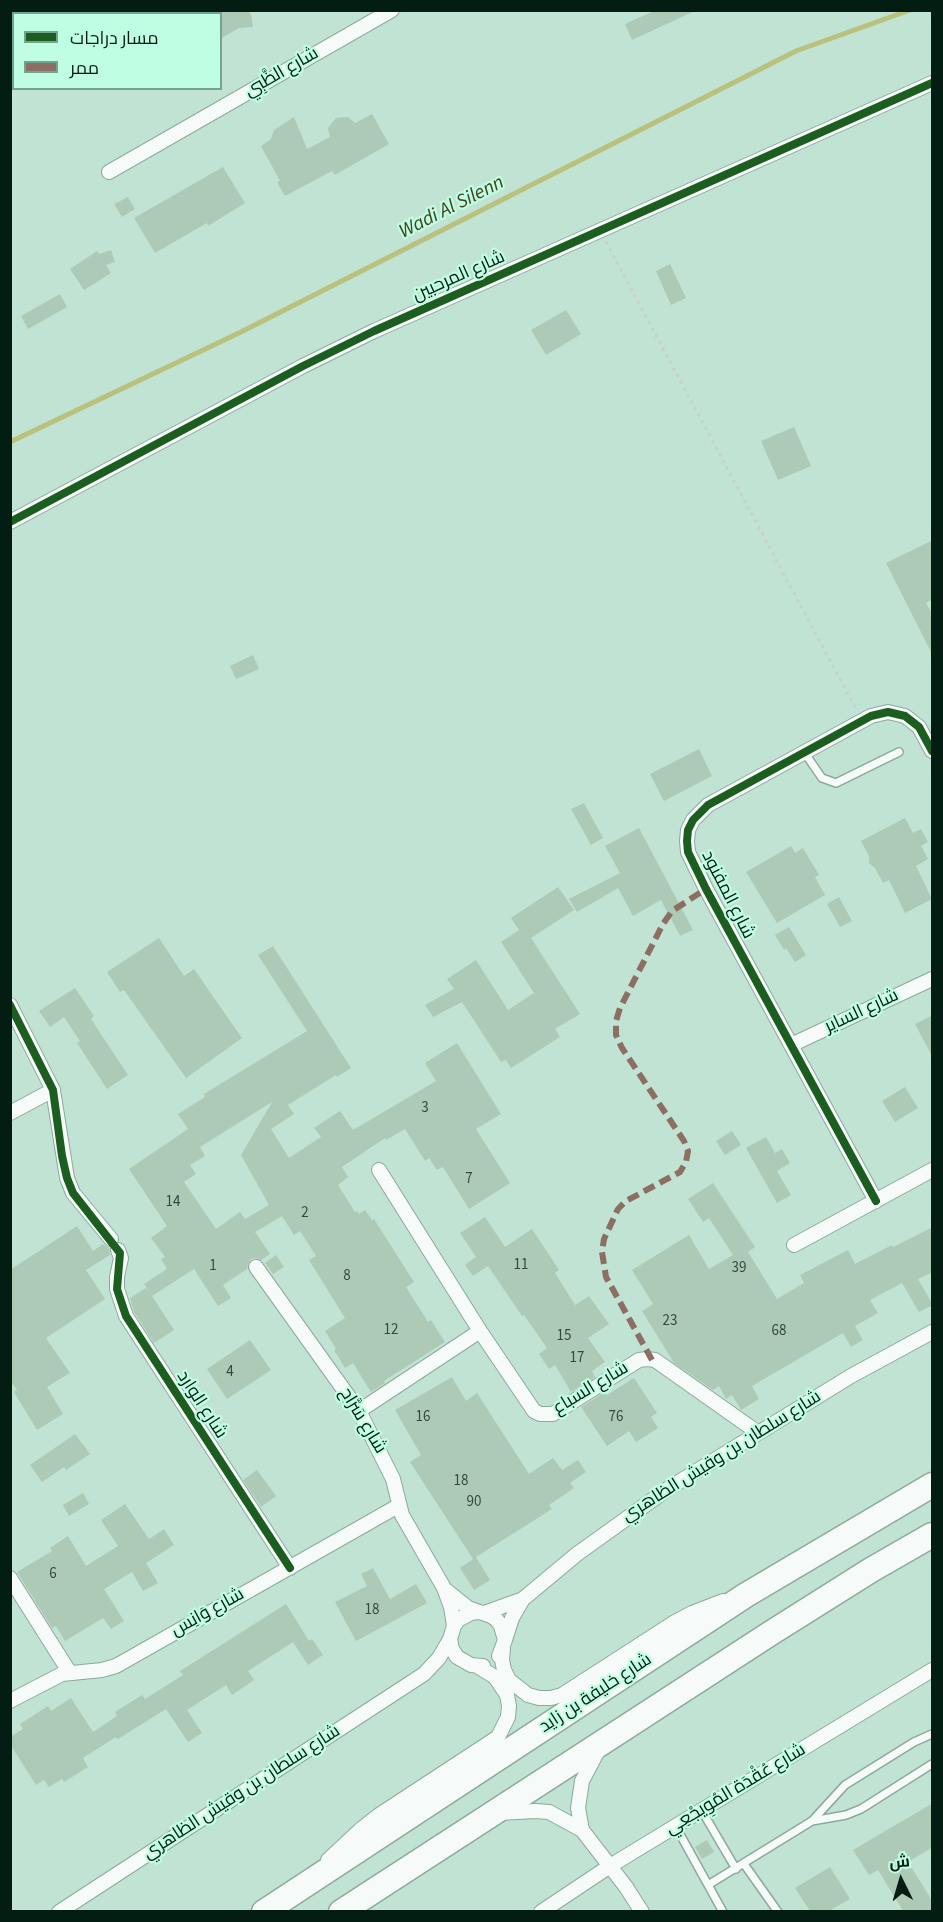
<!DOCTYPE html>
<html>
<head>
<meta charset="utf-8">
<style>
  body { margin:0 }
  #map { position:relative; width:943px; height:1922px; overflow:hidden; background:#c0e3d4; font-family:"Source Sans 3",Cairo,sans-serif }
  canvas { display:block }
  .frame { position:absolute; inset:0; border:12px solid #041d13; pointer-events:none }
  .legend { position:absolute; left:12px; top:12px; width:210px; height:78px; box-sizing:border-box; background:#bffee2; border:2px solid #74a48f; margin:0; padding:8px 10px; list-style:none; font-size:18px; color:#041d13 }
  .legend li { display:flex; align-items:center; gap:12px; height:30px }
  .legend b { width:30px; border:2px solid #74a48f }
  .north { position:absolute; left:871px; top:1850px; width:60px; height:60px; -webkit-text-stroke:4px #bffee2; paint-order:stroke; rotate:355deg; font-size:16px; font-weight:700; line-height:24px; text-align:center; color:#041d13 }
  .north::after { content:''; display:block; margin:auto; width:21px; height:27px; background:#041d13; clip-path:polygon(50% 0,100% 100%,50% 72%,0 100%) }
</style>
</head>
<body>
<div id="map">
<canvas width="943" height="1922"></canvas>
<div class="frame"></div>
<ul class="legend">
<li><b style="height:8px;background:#1b5e20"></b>مسار دراجات</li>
<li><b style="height:8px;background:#8d6e63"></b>ممر</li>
</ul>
<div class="north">ش</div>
</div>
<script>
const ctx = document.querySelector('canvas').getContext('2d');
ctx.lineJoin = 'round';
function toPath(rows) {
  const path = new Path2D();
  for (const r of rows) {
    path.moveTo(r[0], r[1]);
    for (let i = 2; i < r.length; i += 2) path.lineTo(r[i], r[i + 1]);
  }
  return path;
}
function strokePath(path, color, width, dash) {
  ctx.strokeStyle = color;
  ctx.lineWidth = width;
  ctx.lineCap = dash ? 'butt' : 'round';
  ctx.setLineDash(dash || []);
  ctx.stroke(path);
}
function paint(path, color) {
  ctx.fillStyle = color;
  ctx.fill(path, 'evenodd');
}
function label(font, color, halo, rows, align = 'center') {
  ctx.font = font + ' "Source Sans 3",Cairo,sans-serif';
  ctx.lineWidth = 4.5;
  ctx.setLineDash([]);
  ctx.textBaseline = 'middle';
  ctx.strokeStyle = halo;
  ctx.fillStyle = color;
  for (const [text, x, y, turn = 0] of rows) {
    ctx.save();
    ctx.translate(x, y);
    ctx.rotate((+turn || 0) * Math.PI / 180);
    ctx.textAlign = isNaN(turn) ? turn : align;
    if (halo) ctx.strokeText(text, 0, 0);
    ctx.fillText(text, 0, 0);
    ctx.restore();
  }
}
strokePath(toPath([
  [10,442,241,332,796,51,910,10]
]), '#bac17c', 5);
paint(toPath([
  [220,10,246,10,251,14,253,27,239,28,220,39],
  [656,10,697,10,632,40,625,24],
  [372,114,389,144,335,175,332,171,285,196,277,182,280,181,261,146,271,139,274,130,294,117,307,149,330,137,328,128,336,118,348,117,355,123],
  [223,167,245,203,208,226,207,223,155,253,134,218],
  [128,197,135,209,122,217,114,204],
  [111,250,115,262,106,265,111,273,84,290,70,269,97,251,99,254],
  [670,264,686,298,671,305,656,271],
  [60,294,67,307,28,329,21,316],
  [566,310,581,334,546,355,531,330],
  [794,427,811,466,778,480,761,441],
  [933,540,933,599,926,603,933,615,933,656,886,563],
  [253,655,259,669,236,679,230,666],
  [699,749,712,776,664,801,650,774],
  [584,803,603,838,591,845,571,809],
  [905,818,913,833,921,829,928,842,921,846,928,859,916,866,932,899,905,913,889,880,883,883,875,868,869,863,869,856,861,841],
  [639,828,693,930,680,936,661,900,633,916,618,888,577,912,569,899,620,873,605,846],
  [791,846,795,853,803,848,819,875,815,877,825,895,777,923,746,872],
  [558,887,574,910,531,938,580,1014,555,1029,560,1037,511,1068,506,1060,501,1062,462,1002,433,1017,425,1005,454,989,447,979,476,960,508,1010,534,993,501,942,519,930,511,918],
  [839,897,852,921,840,927,827,904],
  [789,927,806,955,795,962,786,948,784,950,775,935],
  [159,938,184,976,194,969,242,1038,186,1078,124,990,120,992,107,972],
  [273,946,351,1068,337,1077,336,1075,288,1105,294,1114,271,1129,289,1158,321,1137,314,1128,340,1111,353,1130,436,1081,425,1063,457,1043,501,1114,476,1129,510,1183,469,1209,443,1167,437,1170,429,1158,425,1161,405,1129,386,1140,385,1138,342,1167,348,1177,338,1185,355,1212,357,1211,359,1214,365,1210,372,1220,374,1219,414,1282,406,1287,428,1322,431,1320,445,1342,384,1381,385,1383,371,1392,353,1363,345,1368,334,1350,336,1349,325,1331,345,1318,309,1260,316,1256,300,1231,294,1235,282,1216,255,1232,270,1254,261,1260,256,1258,251,1259,248,1264,247,1269,223,1285,231,1298,218,1306,194,1269,152,1296,174,1330,154,1343,134,1312,130,1298,146,1288,151,1294,144,1284,167,1269,161,1259,165,1257,151,1238,167,1226,129,1169,188,1129,178,1114,205,1097,204,1094,307,1031,258,955],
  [272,1102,241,1155,269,1205,245,1219,240,1212,216,1229,184,1182,196,1174,190,1165,205,1156,200,1147],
  [75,988,94,1016,91,1019,128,1075,107,1089,77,1043,80,1041,64,1017,50,1027,39,1011],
  [933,1015,933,1058,915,1024],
  [905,1087,918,1108,895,1122,882,1101],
  [732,1131,741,1145,725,1155,716,1141],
  [766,1137,775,1153,782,1149,790,1163,777,1171,791,1195,777,1203,746,1148],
  [713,1183,755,1247,748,1252,777,1299,804,1283,800,1275,848,1250,855,1264,892,1245,893,1247,933,1227,933,1272,918,1279,933,1305,919,1312,902,1283,870,1300,878,1313,855,1326,863,1340,851,1347,843,1333,752,1386,759,1399,741,1410,732,1395,726,1399,719,1386,713,1390,674,1363,642,1311,653,1304,632,1270,689,1235,709,1269,733,1255,709,1218,703,1222,688,1199],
  [485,1217,505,1247,532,1229,559,1270,555,1273,575,1305,589,1296,609,1324,588,1338,605,1362,592,1371,595,1377,571,1392,555,1365,549,1369,539,1354,547,1348,524,1315,522,1316,488,1266,473,1276,465,1265,476,1257,460,1233],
  [77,1226,93,1251,103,1244,109,1248,110,1255,86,1270,105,1299,46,1338,70,1373,47,1387,63,1414,37,1430,14,1392,17,1390,10,1380,10,1270],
  [276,1255,284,1267,273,1274,265,1263],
  [250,1340,271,1370,227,1399,207,1369],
  [452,1377,466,1401,477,1393,529,1474,553,1458,562,1470,578,1460,586,1472,570,1483,574,1488,549,1505,552,1509,476,1557,490,1580,474,1590,460,1568,473,1559,410,1462,421,1455,395,1410],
  [634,1378,657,1413,651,1417,658,1428,636,1442,629,1431,607,1446,581,1407,605,1392,607,1395],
  [75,1434,90,1454,66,1470,64,1467,42,1482,30,1465],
  [257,1470,276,1496,261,1507,243,1480],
  [83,1493,89,1504,69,1516,63,1505],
  [125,1504,149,1539,164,1529,174,1545,146,1563,158,1583,143,1591,132,1572,104,1589,124,1621,111,1629,103,1618,65,1641,56,1626,52,1628,17,1572,52,1551,50,1548,68,1536,86,1566,118,1546,101,1520],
  [373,1568,390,1599,416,1584,427,1603,356,1641,335,1602,367,1586,361,1574],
  [286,1604,309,1641,312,1639,323,1655,308,1665,293,1642,248,1671,254,1680,232,1695,226,1685,187,1710,202,1733,188,1742,166,1709,118,1739,116,1737,83,1758,88,1767,64,1782,62,1779,49,1787,44,1780,36,1785,10,1744,10,1737,23,1729,20,1724,48,1706,51,1711,71,1698,93,1732,117,1716,115,1712,142,1695,145,1699,183,1675,180,1671],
  [933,1803,933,1847,908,1862,933,1902,933,1911,903,1911,878,1870,869,1875,853,1850],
  [707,1840,714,1852,702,1859,695,1847],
  [830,1867,850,1899,829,1911,810,1911,795,1888]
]), '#adcab7');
const lane = toPath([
  [804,752,822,778,836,783,899,752],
  [702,1811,736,1869],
  [812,1821,846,1815,861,1809,932,1764],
  [676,1827,723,1912],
  [744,1864,778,1912],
  [708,1885,812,1821,845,1785,914,1742,932,1734]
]);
const street = toPath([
  [109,172,392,10],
  [10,522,303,366,374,331,932,83],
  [10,1005,53,1090,67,1178,73,1193,111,1239],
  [791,1045,932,979],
  [10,1113,53,1090],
  [379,1170,480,1331,534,1411,540,1414,553,1414,639,1360,647,1359,655,1360,757,1432],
  [876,1201,706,889,688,852,687,841,688,830,693,820,708,805,871,716,888,712,905,716,919,727,932,751],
  [794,1245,932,1170],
  [118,1250,121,1258,117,1277,117,1289,126,1316,290,1568],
  [256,1267,359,1411,393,1479,402,1515,444,1588,451,1607,454,1626],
  [359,1411,480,1331],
  [10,1578,70,1673],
  [447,1591,468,1608,491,1616,497,1620,501,1626,505,1640,499,1656],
  [478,1612,471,1613,458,1620,454,1626,450,1639,452,1649,457,1657,471,1665,483,1666],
  [484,1613,523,1599,577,1554,669,1488,851,1376,932,1332],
  [505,1640,512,1618,523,1599],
  [503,1649,502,1660,504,1670,509,1680,528,1695,539,1698,551,1698,562,1695,675,1622,692,1613,723,1601],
  [10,1701,62,1674,102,1670,116,1666,398,1506],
  [499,1813,535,1811,549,1812,582,1830,626,1887,642,1912],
  [582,1830,578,1808,582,1781,600,1747],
  [328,1860,360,1830,379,1815,498,1737,508,1717,509,1706,507,1695,495,1677,477,1666],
  [59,1912,424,1674,439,1658,450,1639],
  [541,1912,610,1866,932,1670]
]);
const highway = toPath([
  [264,1912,746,1595,932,1485],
  [341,1912,771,1633,871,1570,932,1535]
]);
strokePath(lane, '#8da99d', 10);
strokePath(street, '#8da99d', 16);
strokePath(highway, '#8da99d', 27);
strokePath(toPath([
  [606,242,855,707]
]), '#c6d1cc', 3, [3, 4.5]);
strokePath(lane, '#f6fbf9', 7);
strokePath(street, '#f6fbf9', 14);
strokePath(highway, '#f6fbf9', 24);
strokePath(toPath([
  [652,1360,606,1277,602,1252,604,1239,618,1209,626,1201,680,1172,686,1162,688,1151,684,1141,622,1048,616,1035,616,1021,620,1008,663,924,672,911,706,889]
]), '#8d6e63', 6, [12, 6]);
strokePath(toPath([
  [10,522,303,366,374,331,932,83],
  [10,1005,53,1090,62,1156,67,1178,73,1193,120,1253,117,1289,126,1316,290,1568],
  [876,1201,706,889,688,852,687,841,688,830,693,820,708,805,871,716,888,712,905,716,919,727,932,751]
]), '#1b5e20', 8);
label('15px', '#304a3e', null, [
  ["3",425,1109],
  ["7",469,1180],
  ["14",173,1203],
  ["2",305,1214],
  ["11",521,1266],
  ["1",213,1267],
  ["39",739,1269],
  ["8",347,1277],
  ["23",670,1322],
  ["12",391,1331],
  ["68",779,1332],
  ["15",564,1337],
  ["17",577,1359],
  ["4",230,1373],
  ["16",423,1418],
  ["76",616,1418],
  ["18",461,1482],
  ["90",474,1503],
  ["6",53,1575],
  ["18",372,1611]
]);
label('18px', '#041d13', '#bffee2', [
  ["شارع الظَّبِي",282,73,-30],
  ["شارع المرحبين",459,277,-24],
  ["شارع المفنود",727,895,63],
  ["شارع الساير",862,1012,-25],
  ["شارع السباع",591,1389,-31],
  ["شارع الوارد",201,1405,57],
  ["شارع سَرَّاح",362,1421,59],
  ["شارع سلطان بن وقيش الظاهري",722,1457,-32],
  ["شارع وَانِس",208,1613,-29],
  ["شارع خليفة بن زايد",596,1694,-33],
  ["شارع عُقْدَة المُوِيجْعِي",736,1790,-31],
  ["شارع سلطان بن وقيش الظاهري",242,1793,-33]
]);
label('italic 20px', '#44421a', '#bffee2', [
  ["Wadi Al Silenn",452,208,-27]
]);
</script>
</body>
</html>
